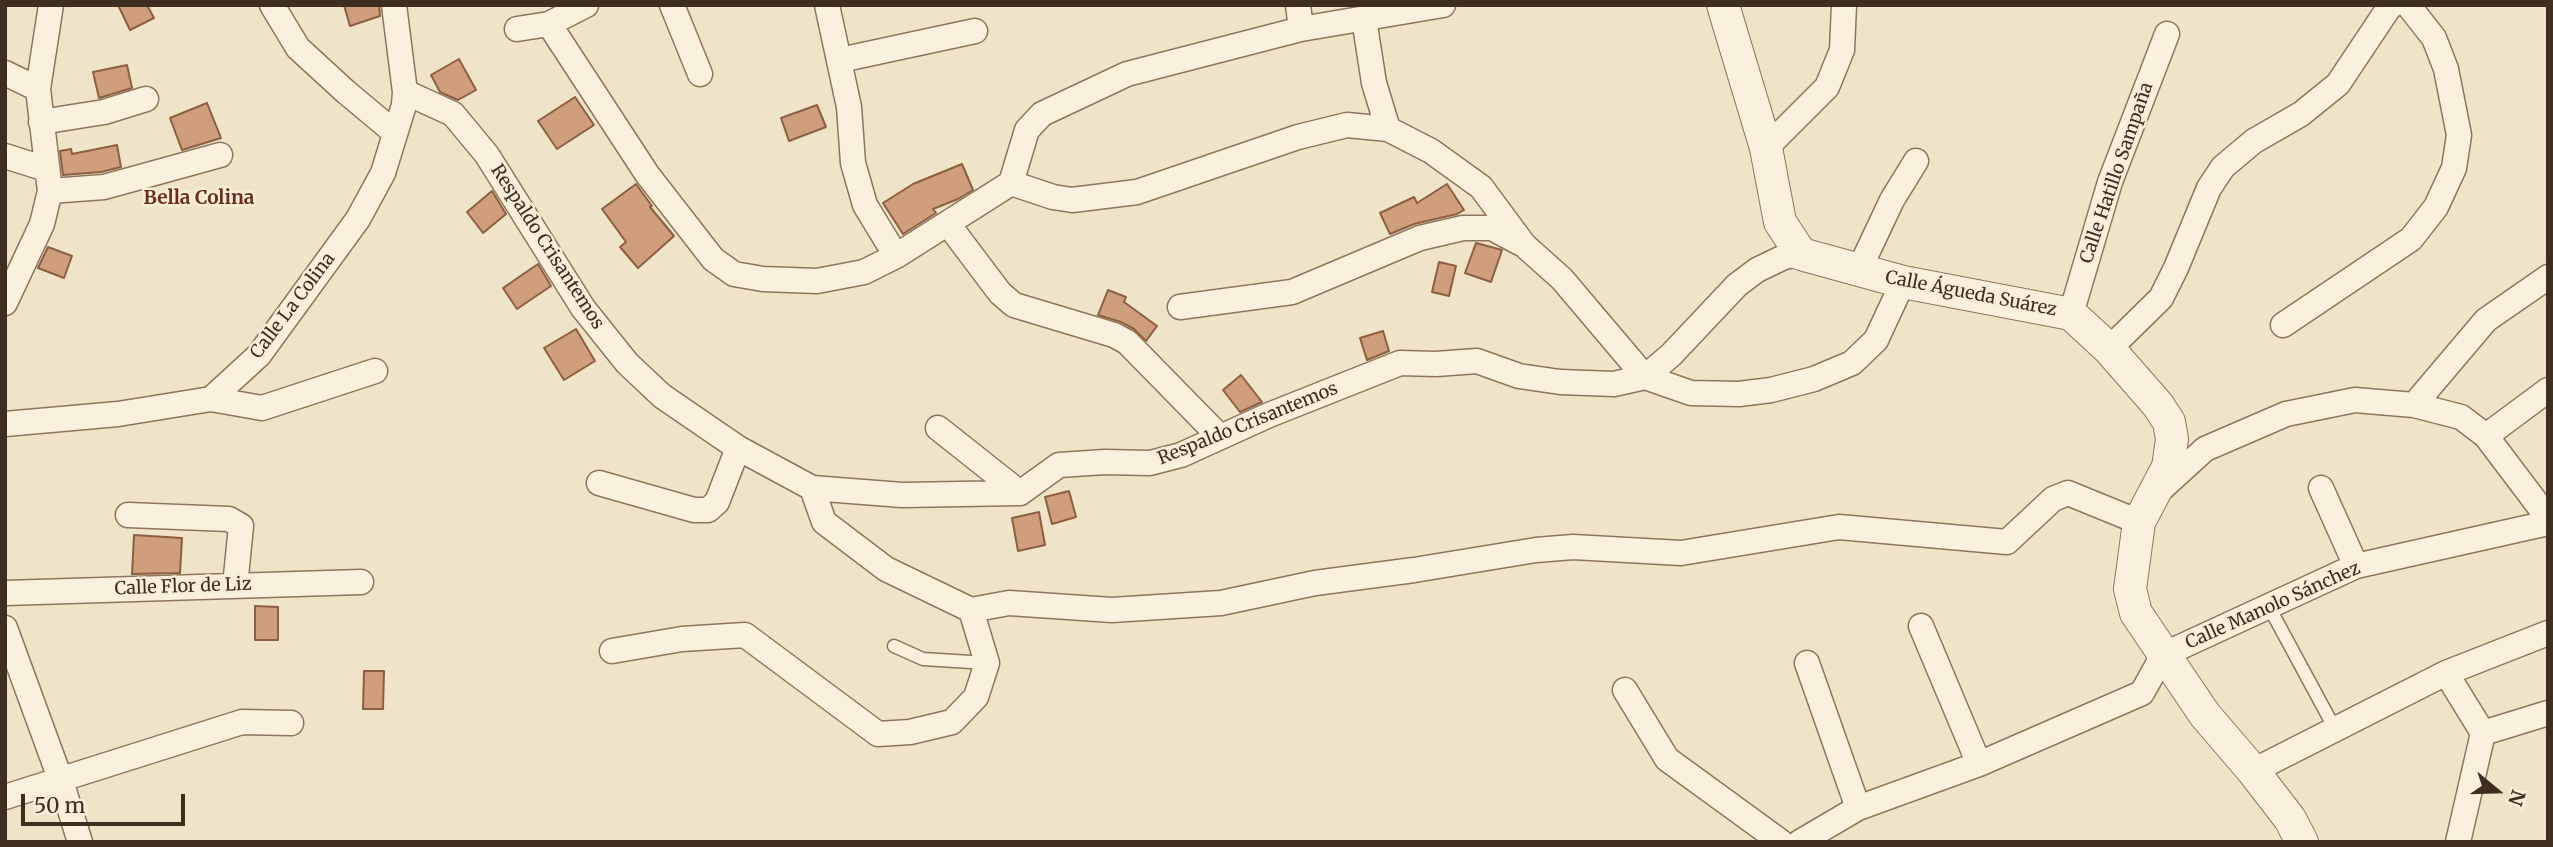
<!DOCTYPE html>
<html>
<head>
<meta charset="utf-8">
<style>
  body { margin:0 }
  #map { position:relative; width:2553px; height:847px; overflow:hidden; background:#f0e4c8; font-family:Merriweather,serif }
  canvas { display:block }
  .frame { position:absolute; inset:0; border:7px solid #3d2e20; pointer-events:none }
  .north { position:absolute; left:2462px; top:756px; width:70px; height:70px; -webkit-text-stroke:5px #f7eed8; paint-order:stroke; rotate:109deg; font-size:19px; font-weight:700; line-height:28px; text-align:center; color:#3d2e20 }
  .north::after { content:''; display:block; margin:auto; width:24px; height:32px; background:#3d2e20; clip-path:polygon(50% 0,100% 100%,50% 72%,0 100%) }
  .scale { position:absolute; left:21px; top:794px; width:164px; height:32px; box-sizing:border-box; border:4px solid #3d2e20; border-top:0; padding-left:9px; font-size:21px; line-height:24px; white-space:nowrap; color:#3d2e20; -webkit-text-stroke:5px #f7eed8; paint-order:stroke }
</style>
</head>
<body>
<div id="map">
<canvas width="2553" height="847"></canvas>
<div class="frame"></div>
<div class="north">N</div>
<div class="scale">50 m</div>
</div>
<script>
const ctx = document.querySelector('canvas').getContext('2d');
ctx.lineJoin = 'round';
function paint(path, color) {
  ctx.fillStyle = color;
  ctx.fill(path, 'evenodd');
}
function toPath(rows) {
  const path = new Path2D();
  for (const r of rows) {
    path.moveTo(r[0], r[1]);
    for (let i = 2; i < r.length; i += 2) path.lineTo(r[i], r[i + 1]);
  }
  return path;
}
function strokePath(path, color, width, dash) {
  ctx.strokeStyle = color;
  ctx.lineWidth = width;
  ctx.lineCap = dash ? 'butt' : 'round';
  ctx.setLineDash(dash || []);
  ctx.stroke(path);
}
function label(font, color, halo, rows, align = 'center') {
  ctx.font = font + ' Merriweather,serif';
  ctx.lineWidth = 5;
  ctx.setLineDash([]);
  ctx.textBaseline = 'middle';
  ctx.strokeStyle = halo;
  ctx.fillStyle = color;
  for (const [text, x, y, turn = 0] of rows) {
    ctx.save();
    ctx.translate(x, y);
    ctx.rotate((+turn || 0) * Math.PI / 180);
    ctx.textAlign = isNaN(turn) ? turn : align;
    if (halo) ctx.strokeText(text, 0, 0);
    ctx.fillText(text, 0, 0);
    ctx.restore();
  }
}
const building = toPath([
  [118,5,147,5,154,18,130,30,118,5],
  [344,5,379,5,380,16,350,26,344,5],
  [459,59,476,90,458,100,440,92,431,75,459,59],
  [127,65,132,88,99,98,93,72,127,65],
  [575,97,594,125,557,149,538,121,575,97],
  [207,103,221,138,182,150,170,118,207,103],
  [817,105,826,127,789,141,781,118,817,105],
  [117,145,121,167,101,172,63,175,60,151,71,149,72,154,117,145],
  [962,164,973,190,958,199,933,209,936,213,903,234,883,203,913,184,962,164],
  [636,184,652,206,650,207,674,236,638,268,620,247,626,242,602,209,636,184],
  [1447,184,1464,210,1457,214,1414,224,1390,234,1380,213,1414,197,1417,203,1447,184],
  [492,191,506,214,483,233,467,212,492,191],
  [1476,243,1502,250,1491,282,1465,273,1476,243],
  [48,247,72,256,64,278,38,268,48,247],
  [1439,262,1456,266,1449,296,1432,292,1439,262],
  [538,264,551,286,517,309,503,288,538,264],
  [1108,290,1126,297,1124,302,1157,326,1146,341,1134,329,1121,322,1098,315,1108,290],
  [576,329,595,361,564,380,544,348,576,329],
  [1383,331,1389,351,1367,360,1360,338,1383,331],
  [1241,375,1262,402,1240,412,1223,390,1241,375],
  [1069,491,1076,517,1052,524,1045,497,1069,491],
  [1039,512,1045,545,1018,551,1012,518,1039,512],
  [134,535,182,538,180,573,132,574,134,535],
  [255,606,278,607,278,640,255,640,255,606],
  [364,671,384,671,383,709,363,709,364,671]
]);
paint(building, '#cf9f7d');
strokePath(building, '#8d5f41', 2);
const service = toPath([
  [2268,605,2335,729],
  [894,646,923,659,987,663]
]);
const minor = toPath([
  [272,5,298,48,346,92,394,132],
  [672,5,700,74],
  [827,5,849,107,853,163,865,205,896,256],
  [1364,19,1374,83,1388,129],
  [549,24,647,174,713,259,734,274,763,279,817,281,864,272,896,256,1011,183,1027,130,1042,114,1127,74,1301,29,1298,5],
  [517,29,549,24,586,5],
  [1301,29,1443,5],
  [840,60,975,31],
  [5,73,38,89],
  [405,92,453,114,487,155,583,308,627,363,662,396,738,448,812,488,902,495,1020,493,1059,465,1105,462,1150,463,1181,455,1269,415,1400,363,1436,364,1477,361,1519,376,1560,382,1614,384,1645,377,1671,355,1737,285,1757,270,1784,257,1801,254],
  [41,122,104,112,146,99],
  [1766,148,1827,87,1842,50,1844,5],
  [5,156,46,169],
  [1011,183,1053,197,1072,200,1137,192,1298,137,1347,125,1388,129,1431,151,1481,187,1524,245,1562,279,1645,377,1691,393,1739,394,1771,390,1814,379,1852,363,1876,340,1903,282],
  [50,191,104,187,220,155],
  [948,224,1000,293,1014,305,1114,335,1127,342,1220,437],
  [1859,270,1892,200,1916,161],
  [5,303,42,224,50,191,38,89,51,5],
  [1180,307,1292,292,1420,238,1463,228,1492,228,1520,243],
  [2071,314,2110,182,2167,34],
  [2283,325,2411,239,2436,207,2454,168,2459,135,2446,69,2434,38,2408,5],
  [2109,349,2161,298,2176,268,2209,188,2223,167,2254,141,2301,114,2338,84,2390,6,2393,5],
  [211,399,262,408,375,371],
  [2414,405,2486,320,2548,277],
  [5,424,118,414,211,399,259,355,358,219,383,173,404,105,405,92,394,5],
  [938,428,1020,493],
  [2486,436,2548,518],
  [599,483,694,510,708,510,717,502,738,448],
  [812,488,824,522,886,569,971,610,1009,603,1112,610,1221,603,1315,583,1414,570,1536,550,1573,547,1681,553,1839,527,2007,542,2053,499,2068,493,2139,522],
  [2321,488,2356,566],
  [2159,491,2205,449,2286,414,2355,400,2414,405,2461,417,2486,436,2548,390],
  [128,515,229,519,241,526,235,586],
  [5,593,361,582],
  [1921,626,1979,764],
  [5,628,61,781,80,842],
  [612,651,682,639,745,635,878,734,910,732,952,722,976,697,987,663,971,610],
  [1807,663,1858,808],
  [2446,673,2483,733,2458,842],
  [1625,690,1667,759,1781,842],
  [2483,733,2548,713],
  [2253,771,2446,673,2548,633],
  [5,797,242,722,291,723],
  [1800,842,1858,808,1979,764,2142,693,2163,655,2356,566,2548,523]
]);
const tertiary = toPath([
  [1723,5,1766,148,1780,222,1801,254,1903,282,2071,314,2109,349,2158,405,2169,422,2172,439,2168,467,2139,522,2130,589,2136,613,2205,715,2253,771,2290,819,2302,842]
]);
strokePath(service, '#8d765c', 15);
strokePath(minor, '#8d765c', 27);
strokePath(tertiary, '#8d765c', 34);
strokePath(service, '#faf1dc', 12);
strokePath(minor, '#faf1dc', 24);
strokePath(tertiary, '#faf1dc', 32);
label('18px', '#3d2e20', '#f7eed8', [
  ["Calle Hatillo Sampaña",2117,173,-71],
  ["Respaldo Crisantemos",547,247,57],
  ["Calle Águeda Suárez",1971,294,11],
  ["Calle La Colina",293,306,-53],
  ["Respaldo Crisantemos",1248,424,-22],
  ["Calle Flor de Liz",183,587,-2],
  ["Calle Manolo Sánchez",2273,606,-24]
]);
label('bold 19px', '#6b2e1e', '#f7eed8', [
  ["Bella Colina",199,199]
]);
</script>
</body>
</html>
